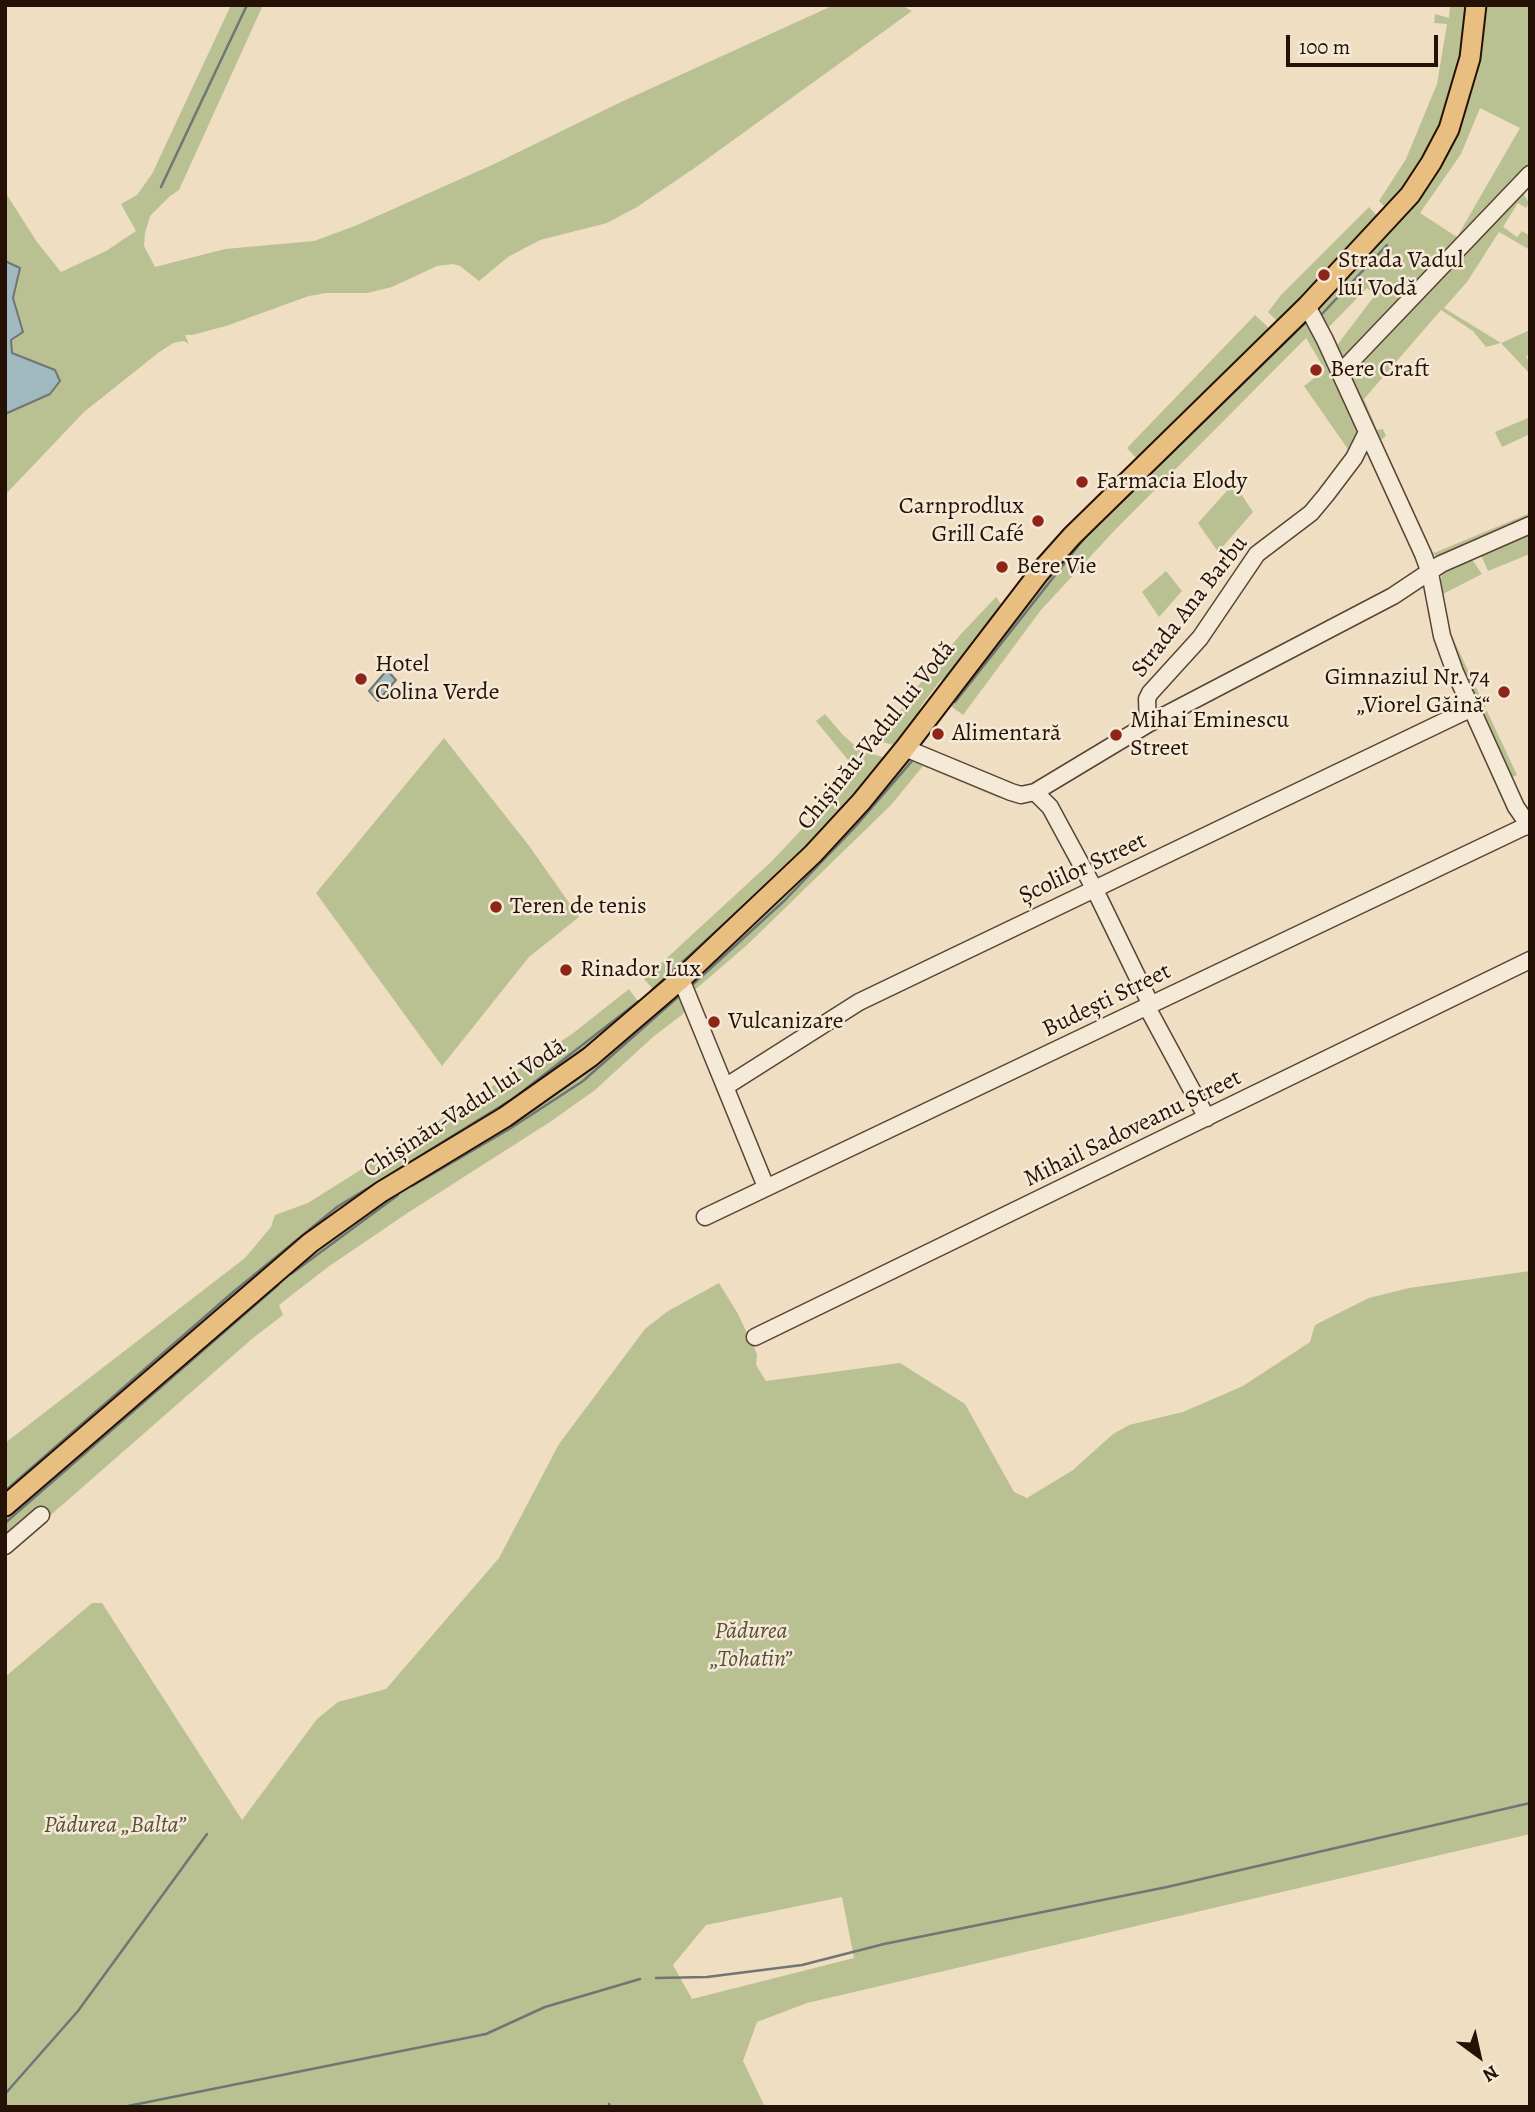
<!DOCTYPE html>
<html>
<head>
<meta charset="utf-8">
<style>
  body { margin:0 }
  #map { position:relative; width:1535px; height:2112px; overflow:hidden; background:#efdec1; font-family:Alegreya,serif }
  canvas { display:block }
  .frame { position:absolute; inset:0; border:7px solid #261106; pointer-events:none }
  .north { position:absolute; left:1444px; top:2021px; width:70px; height:70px; -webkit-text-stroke:5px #f5ead7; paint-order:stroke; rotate:147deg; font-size:19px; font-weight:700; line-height:28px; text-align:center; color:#261106 }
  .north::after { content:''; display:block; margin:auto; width:24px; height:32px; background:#261106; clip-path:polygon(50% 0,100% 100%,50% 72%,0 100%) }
  .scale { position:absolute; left:1286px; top:35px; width:152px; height:32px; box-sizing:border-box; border:4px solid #261106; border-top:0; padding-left:9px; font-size:21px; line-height:24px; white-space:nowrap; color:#261106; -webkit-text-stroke:5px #f5ead7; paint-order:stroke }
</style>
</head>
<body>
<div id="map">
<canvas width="1535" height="2112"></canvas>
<div class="frame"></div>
<div class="north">N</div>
<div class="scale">100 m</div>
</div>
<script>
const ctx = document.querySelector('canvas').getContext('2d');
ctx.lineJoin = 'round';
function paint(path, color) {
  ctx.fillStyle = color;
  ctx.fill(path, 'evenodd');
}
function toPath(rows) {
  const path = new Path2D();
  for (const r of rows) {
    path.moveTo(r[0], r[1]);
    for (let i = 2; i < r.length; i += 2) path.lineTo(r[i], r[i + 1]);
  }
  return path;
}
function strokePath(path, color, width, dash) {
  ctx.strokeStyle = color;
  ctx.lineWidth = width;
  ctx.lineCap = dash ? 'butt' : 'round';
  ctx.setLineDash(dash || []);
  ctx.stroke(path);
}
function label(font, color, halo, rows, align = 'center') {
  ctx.font = font + ' Alegreya,serif';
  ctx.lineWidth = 5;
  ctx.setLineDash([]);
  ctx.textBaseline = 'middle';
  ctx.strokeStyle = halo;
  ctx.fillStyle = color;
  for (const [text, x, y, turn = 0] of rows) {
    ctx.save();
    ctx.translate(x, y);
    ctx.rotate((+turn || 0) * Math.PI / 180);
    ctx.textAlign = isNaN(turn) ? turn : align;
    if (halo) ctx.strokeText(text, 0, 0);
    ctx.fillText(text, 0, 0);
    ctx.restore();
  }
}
paint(toPath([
  [231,5,263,5,179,190,170,196,150,216,145,233,144,246,155,267,225,249,314,241,355,226,492,165,621,102,834,5,901,5,912,11,696,167,637,207,607,223,540,240,508,257,479,281,460,266,453,264,437,266,392,287,367,293,326,293,309,296,226,326,192,335,185,335,189,344,184,341,173,343,158,353,84,412,5,495,5,192,37,242,61,272,106,251,136,231,121,204,137,195,152,174],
  [1450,5,1469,5,1466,50,1438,137,1389,211,1379,201,1406,159,1437,84,1447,24,1434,23,1435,14,1449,18],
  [1483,5,1530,5,1530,186,1524,195,1529,203,1526,208,1518,203,1503,227,1517,237,1522,231,1530,236,1530,250,1499,232,1467,282,1444,308,1501,343,1530,330,1530,354,1526,356,1530,364,1530,374,1501,343,1486,347,1473,331,1441,310,1364,399,1377,430,1383,429,1386,436,1381,440,1431,551,1434,553,1530,513,1530,518,1440,557,1428,553,1335,348,1375,295,1367,288,1327,329,1319,311,1322,304,1379,244,1426,185],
  [1480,108,1520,128,1457,237,1420,213,1461,154],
  [1369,207,1381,220,1281,325,1268,312,1281,295],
  [1255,315,1273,332,1139,461,1127,448],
  [1306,319,1360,426,1352,455,1304,386,1325,370,1306,338,1114,531,1041,610,963,715,948,704,1051,569],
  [1530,417,1530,434,1502,447,1495,432],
  [1234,483,1253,512,1218,552,1198,523],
  [1530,532,1530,554,1488,571,1481,555,1482,552],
  [1471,558,1482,574,1441,595,1443,617,1517,775,1507,779,1459,674,1440,615,1438,596,1442,575,1449,567],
  [1166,571,1182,591,1159,617,1142,592],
  [996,597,1003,607,957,670,940,681,921,706,913,725,897,746,878,741,924,678,961,634],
  [825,714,843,735,860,750,889,759,802,857,656,993,644,979,771,862,857,771,816,721],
  [444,738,530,847,579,917,529,957,442,1066,316,893],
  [909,758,1001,794,999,798,923,766,891,805,747,945,690,994,689,982],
  [629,989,642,1007,532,1093,404,1170,5,1499,5,1443,245,1258,271,1227,275,1215,308,1203,471,1100,572,1034],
  [675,994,682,997,687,1006,683,1014,653,1037,595,1090,550,1122,409,1212,328,1267,279,1305,283,1315,253,1338,5,1555,5,1513,297,1261],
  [1530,1271,1530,1834,807,2003,757,2022,743,2061,764,2105,787,2107,5,2107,5,1677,92,1603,102,1603,242,1820,317,1719,338,1702,386,1689,499,1558,559,1444,645,1329,668,1311,719,1283,738,1314,757,1354,756,1365,766,1381,900,1363,965,1404,1014,1492,1027,1498,1073,1470,1113,1434,1129,1425,1183,1412,1243,1386,1310,1342,1315,1325,1369,1298,1409,1288],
  [842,1897,854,1958,692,1999,673,1965,706,1925]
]), '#b9c193');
const water = toPath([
  [5,261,20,268,13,298,23,332,11,340,12,353,55,370,60,381,50,394,5,414,5,261],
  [387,670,396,680,378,701,369,691,387,670]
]);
paint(water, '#9fb9be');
strokePath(water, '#6f7674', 2);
strokePath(toPath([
  [161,187,247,5],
  [1321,315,1387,245],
  [955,702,1086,536,1306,322],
  [800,853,858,791],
  [691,986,785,900,855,827,912,761],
  [651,991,775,877],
  [412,1186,511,1128,583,1081,678,997],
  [291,1274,398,1195],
  [5,1491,232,1293,337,1207,514,1098,639,1001],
  [5,1523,278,1285],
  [656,1978,707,1977,802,1965,884,1944,1167,1887,1530,1803],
  [5,2094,78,2011,207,1834],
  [609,2104,610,2107],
  [123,2107,486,2034,545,2007,640,1979]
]), '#6f7674', 2.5);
const minor = toPath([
  [1307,306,1325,340,1423,554,1430,573,1442,636,1455,672,1516,807,1530,827],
  [1340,373,1530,174],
  [1148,724,1147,699,1150,693,1200,638,1257,554,1311,513,1326,495,1354,458,1367,432],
  [905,748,1011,792,1021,795,1035,792,1148,724,1393,596,1441,564,1530,525],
  [1035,792,1050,807,1095,890,1151,1005],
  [681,979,766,1187],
  [1147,1007,1207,1118],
  [725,1087,859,1002,1470,709],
  [705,1217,1528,825],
  [755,1337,1530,960],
  [5,1546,41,1515]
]);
const major = toPath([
  [5,1506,310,1243,381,1192,505,1117,590,1057,681,979,813,854,861,802,905,748,1039,573,1072,536,1307,306,1410,195,1431,163,1449,129,1470,58,1476,5]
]);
strokePath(minor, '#584435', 19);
strokePath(major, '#261106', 23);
strokePath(minor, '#f5ead7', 16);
strokePath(major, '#e8bf80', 19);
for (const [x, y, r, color] of [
  [1324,275,7,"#8f2418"],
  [1316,370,7,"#8f2418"],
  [1082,482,7,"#8f2418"],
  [1038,521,7,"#8f2418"],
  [1002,567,7,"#8f2418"],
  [361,679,7,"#8f2418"],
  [1504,692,7,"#8f2418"],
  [938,734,7,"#8f2418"],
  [1116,735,7,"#8f2418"],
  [496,907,7,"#8f2418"],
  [566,970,7,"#8f2418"],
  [714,1022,7,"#8f2418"]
]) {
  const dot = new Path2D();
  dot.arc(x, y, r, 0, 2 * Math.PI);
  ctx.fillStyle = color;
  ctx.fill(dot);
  strokePath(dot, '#f5ead7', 2.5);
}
label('24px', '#261106', '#f5ead7', [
  ["Strada Vadul",1338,261],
  ["lui Vodă",1338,289],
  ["Bere Craft",1330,370],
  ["Farmacia Elody",1096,482],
  ["Carnprodlux",1024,507,"right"],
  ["Grill Café",1024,535,"right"],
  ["Bere Vie",1016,567],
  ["Hotel",375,665],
  ["Colina Verde",375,693],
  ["Gimnaziul Nr. 74",1490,678,"right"],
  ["„Viorel Găină“",1490,706,"right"],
  ["Mihai Eminescu",1130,721],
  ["Street",1130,749],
  ["Alimentară",952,734],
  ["Teren de tenis",510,907],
  ["Rinador Lux",580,970],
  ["Vulcanizare",728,1022]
], 'left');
label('24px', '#261106', '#f5ead7', [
  ["Strada Ana Barbu",1190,607,-52],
  ["Chișinău-Vadul lui Vodă",877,736,-51],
  ["Școlilor Street",1083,869,-25],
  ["Budești Street",1107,1001,-26],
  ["Chișinău-Vadul lui Vodă",465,1109,-33],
  ["Mihail Sadoveanu Street",1133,1129,-26]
]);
label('italic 24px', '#594f37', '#f5ead7', [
  ["Pădurea",751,1632],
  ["„Tohatin”",751,1660],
  ["Pădurea „Balta”",115,1826]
]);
</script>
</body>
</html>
